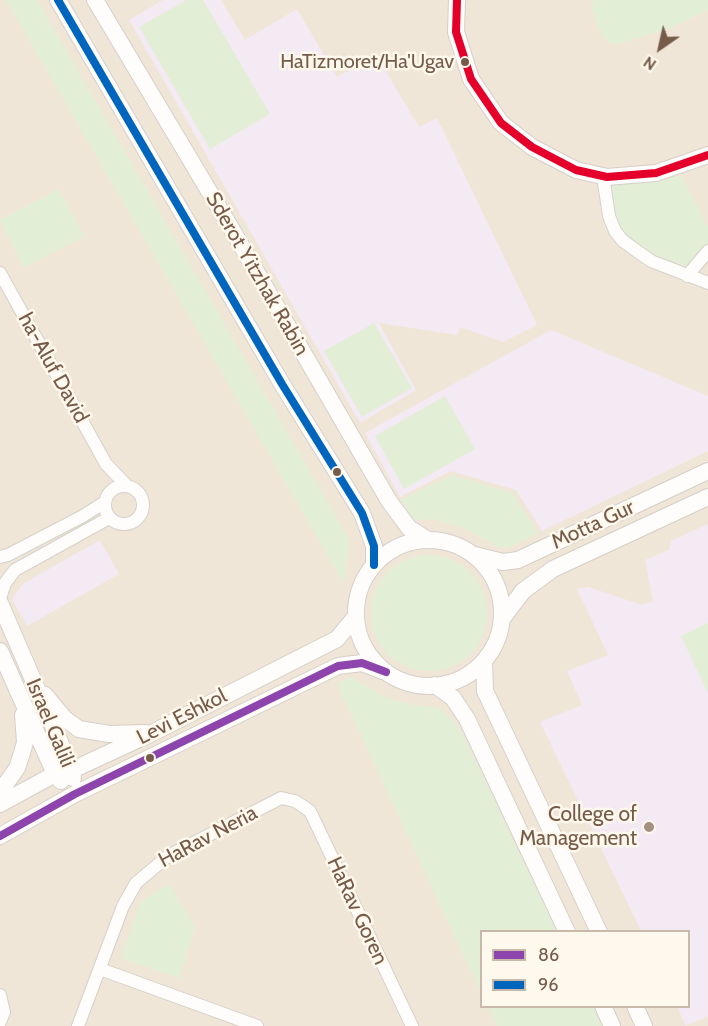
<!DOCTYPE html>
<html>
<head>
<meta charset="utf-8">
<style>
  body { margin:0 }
  #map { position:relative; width:708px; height:1026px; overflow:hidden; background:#f7f3eb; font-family:Cabin,sans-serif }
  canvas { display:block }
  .legend { position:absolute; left:480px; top:930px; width:210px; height:78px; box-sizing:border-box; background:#fff8ec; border:2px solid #c8b9ab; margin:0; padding:8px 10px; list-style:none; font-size:18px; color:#765b4a }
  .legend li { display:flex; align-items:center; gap:12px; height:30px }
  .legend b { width:30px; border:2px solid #c8b9ab }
  .north { position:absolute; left:630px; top:18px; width:60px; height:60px; -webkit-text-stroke:4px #fff8ec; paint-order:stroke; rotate:214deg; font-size:16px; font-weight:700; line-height:24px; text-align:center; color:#765b4a }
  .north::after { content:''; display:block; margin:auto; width:21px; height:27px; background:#765b4a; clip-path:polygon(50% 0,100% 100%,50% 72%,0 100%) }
</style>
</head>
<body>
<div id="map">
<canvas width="708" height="1026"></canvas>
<ul class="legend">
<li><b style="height:8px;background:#8e44ad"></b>86</li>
<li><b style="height:8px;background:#0065bd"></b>96</li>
</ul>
<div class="north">N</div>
</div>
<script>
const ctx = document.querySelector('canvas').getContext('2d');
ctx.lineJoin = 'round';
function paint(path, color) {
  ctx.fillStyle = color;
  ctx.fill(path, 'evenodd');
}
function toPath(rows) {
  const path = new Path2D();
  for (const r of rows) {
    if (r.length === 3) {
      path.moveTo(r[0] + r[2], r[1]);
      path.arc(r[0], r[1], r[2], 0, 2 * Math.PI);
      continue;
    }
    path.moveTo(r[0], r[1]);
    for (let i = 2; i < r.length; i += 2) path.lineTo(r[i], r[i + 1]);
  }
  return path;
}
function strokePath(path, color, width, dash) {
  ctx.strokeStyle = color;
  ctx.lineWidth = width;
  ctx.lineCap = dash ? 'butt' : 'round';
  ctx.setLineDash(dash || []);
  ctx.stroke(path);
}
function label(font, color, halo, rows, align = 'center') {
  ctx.font = font + ' Cabin,sans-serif';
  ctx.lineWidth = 5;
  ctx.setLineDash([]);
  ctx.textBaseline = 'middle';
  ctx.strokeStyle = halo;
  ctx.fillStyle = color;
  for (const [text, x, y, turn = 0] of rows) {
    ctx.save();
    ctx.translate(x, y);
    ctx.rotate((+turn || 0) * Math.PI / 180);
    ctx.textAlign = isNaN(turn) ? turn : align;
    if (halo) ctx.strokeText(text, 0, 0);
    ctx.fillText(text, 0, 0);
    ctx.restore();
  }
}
paint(toPath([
  [0,0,708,0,708,1026,0,1026],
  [482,932,688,932,688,1006,482,1006]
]), '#f0e6d8');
paint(toPath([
  [163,0,221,0,245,40,297,9,337,77,376,55,419,127,437,118,537,325,503,342,460,327,457,335,379,323,416,390,360,423,129,20],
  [551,330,708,396,708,451,542,531,516,490,451,471,400,497,365,433],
  [708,524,708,1016,686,1026,677,1007,688,1006,688,932,641,931,540,722,582,705,567,671,608,655,577,589,588,587,642,605,653,601,645,560,669,550,671,541],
  [100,540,119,574,27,626,12,599,24,583]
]), '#f4eaf3');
paint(toPath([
  [6,0,37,0,349,539,344,584],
  [186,0,203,0,270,114,210,149,139,27],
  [594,0,708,0,708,10,671,28,614,45,604,39,597,25,591,6],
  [681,175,708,228,708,244,687,269,632,244,620,233,613,210,609,182,649,182],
  [59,189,84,236,24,268,0,220],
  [374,323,412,388,362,417,324,351],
  [445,396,475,449,404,489,375,436],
  [453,475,512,493,538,533,509,548,497,547,464,528,432,519,412,521,401,499],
  [429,613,58],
  [708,623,708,693,681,636],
  [351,677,387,698,418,706,440,708,460,729,557,931,482,932,481,993,337,684],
  [169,884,195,927,179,978,121,958,140,902],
  [488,1007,593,1007,602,1026,497,1026]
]), '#e3eed6');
const street = toPath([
  [603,176,609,216,615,231,623,241,651,261,708,283],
  [0,273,106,464,127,486],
  [687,276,708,251],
  [124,505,19],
  [0,557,8,555,83,516,105,502],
  [0,598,5,583,15,570,109,518],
  [100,969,257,1026],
  [0,995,4,1012,0,1022],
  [78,1026,123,906,136,883,168,856,281,798,295,801,310,811,412,1026]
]);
const secondary = toPath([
  [58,0,282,384,362,513,374,546,374,565],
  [95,0,231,228,389,501,409,528,428,540],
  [457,0,456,32,471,79,501,123,532,147,576,170,607,177,656,173,708,155],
  [429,613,73],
  [475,555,503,562,518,560,708,471],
  [0,603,72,770,73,778],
  [502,619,523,591,553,569,708,497],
  [0,651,55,774,61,781],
  [484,661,485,691,599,932],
  [435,685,453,698,467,719,567,932],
  [45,695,65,719,79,729,109,734,145,733],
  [0,792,17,768,22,753,25,742,23,715],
  [0,804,55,774,72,770,152,733,337,639,356,616],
  [0,836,75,794,338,666,362,663,383,671],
  [603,1006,612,1026],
  [635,1006,644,1026]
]);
strokePath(street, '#d6d0c9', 14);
strokePath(secondary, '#d6cfc8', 18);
strokePath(street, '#fefdfc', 12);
strokePath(secondary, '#fefdfc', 16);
strokePath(toPath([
  [0,836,75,794,338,666,362,663,386,672]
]), '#8e44ad', 8);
strokePath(toPath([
  [58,0,282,384,362,513,374,546,374,565]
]), '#0065bd', 8);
strokePath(toPath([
  [457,0,456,32,471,79,501,123,532,147,576,170,607,177,656,173,708,155]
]), '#e4002b', 8);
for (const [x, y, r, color] of [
  [465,62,5,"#765b4a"],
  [337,472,5,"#765b4a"],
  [150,758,5,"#765b4a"],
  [649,827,6,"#a39082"]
]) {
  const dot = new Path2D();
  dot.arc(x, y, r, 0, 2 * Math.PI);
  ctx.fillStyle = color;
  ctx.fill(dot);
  strokePath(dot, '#fff8ec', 2);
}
label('20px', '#765b4a', '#fff8ec', [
  ["HaTizmoret/Ha'Ugav",454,62]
], 'right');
label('21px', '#765b4a', '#fff8ec', [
  ["Sderot Yitzhak Rabin",257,274,60],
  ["ha-Aluf David",53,368,61],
  ["Motta Gur",593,525,-25],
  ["Levi Eshkol",182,717,-27],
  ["Israel Galili",50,723,67],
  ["HaRav Neria",208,837,-28],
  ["HaRav Goren",357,911,65]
]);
label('21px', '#765b4a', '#fff8ec', [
  ["College of",637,815],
  ["Management",637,839]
], 'right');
</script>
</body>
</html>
